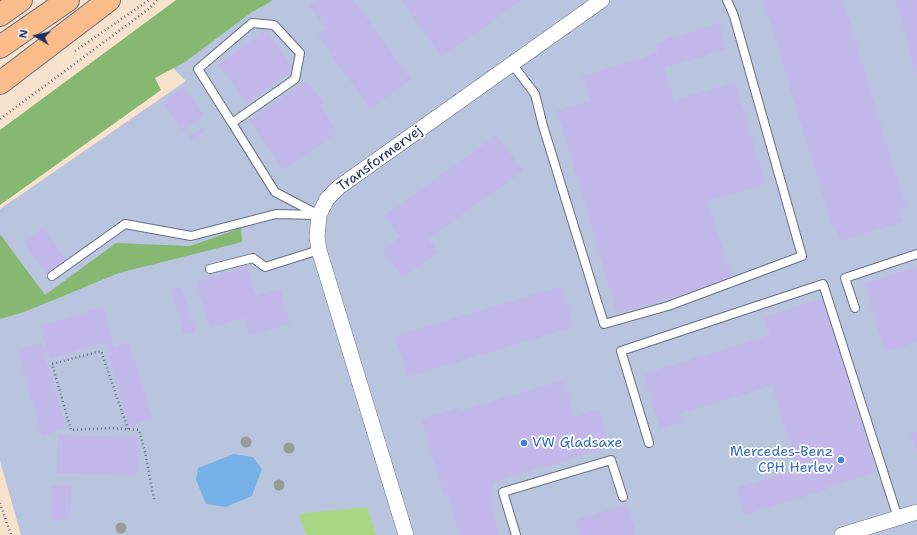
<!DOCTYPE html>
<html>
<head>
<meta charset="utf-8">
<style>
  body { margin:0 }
  #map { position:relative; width:917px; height:535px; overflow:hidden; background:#f7e3cd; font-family:"Shantell Sans",sans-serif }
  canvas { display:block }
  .north { position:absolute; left:16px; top:16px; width:40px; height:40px; -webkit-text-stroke:3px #fff; paint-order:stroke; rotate:279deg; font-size:11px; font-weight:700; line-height:16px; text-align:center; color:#1b2f5e }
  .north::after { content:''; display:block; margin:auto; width:14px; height:18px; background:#1b2f5e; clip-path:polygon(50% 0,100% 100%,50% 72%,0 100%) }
</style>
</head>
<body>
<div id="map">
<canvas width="917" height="535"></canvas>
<div class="north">N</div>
</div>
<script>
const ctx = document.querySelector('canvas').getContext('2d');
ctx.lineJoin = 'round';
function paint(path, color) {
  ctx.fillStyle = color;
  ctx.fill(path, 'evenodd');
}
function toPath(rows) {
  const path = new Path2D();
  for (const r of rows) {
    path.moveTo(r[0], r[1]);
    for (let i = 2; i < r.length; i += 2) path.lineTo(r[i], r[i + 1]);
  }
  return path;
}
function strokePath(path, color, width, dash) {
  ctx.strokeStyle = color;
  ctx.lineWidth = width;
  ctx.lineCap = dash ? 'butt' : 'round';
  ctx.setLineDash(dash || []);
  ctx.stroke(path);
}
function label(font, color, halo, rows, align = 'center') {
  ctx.font = font + ' "Shantell Sans",sans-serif';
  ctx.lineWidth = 3.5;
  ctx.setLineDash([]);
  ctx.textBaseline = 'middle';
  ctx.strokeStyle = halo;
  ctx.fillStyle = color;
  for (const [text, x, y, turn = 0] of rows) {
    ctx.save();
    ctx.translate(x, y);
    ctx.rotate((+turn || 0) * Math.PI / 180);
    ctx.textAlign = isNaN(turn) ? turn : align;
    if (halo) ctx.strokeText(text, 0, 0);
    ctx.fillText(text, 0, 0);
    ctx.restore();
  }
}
paint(toPath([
  [240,0,917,0,917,535,21,535,0,461,0,209,186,81,165,60]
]), '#b9c5de');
paint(toPath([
  [367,507,376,535,306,535,299,514]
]), '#aad784');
paint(toPath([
  [176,0,273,0,252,12,185,62,155,78,161,90,0,205,0,130],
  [241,228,242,242,119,273,24,312,0,319,0,234,45,295,116,243,190,246]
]), '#87b872');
paint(toPath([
  [234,454,253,457,262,469,252,496,226,507,206,504,196,480,198,468]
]), '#76b2e8');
paint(toPath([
  [316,0,354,0,411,80,370,109,317,34,326,29,309,5],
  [401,0,522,0,442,57],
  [763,0,843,0,906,207,899,209,903,222,840,241,836,228,833,229],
  [895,0,917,0,917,77],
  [719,23,727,49,665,68,674,100,735,82,766,184,708,201,732,280,617,314,557,110,590,101,582,76,658,53,655,43],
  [266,30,294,70,247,103,218,64],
  [306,80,323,103,319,105,338,132,284,170,249,121],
  [183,87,204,115,183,131,162,102],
  [203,127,205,131,192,141,189,137],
  [497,135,523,171,428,239,438,252,402,277,382,250,400,237,384,216],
  [43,228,68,262,48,276,23,242],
  [247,266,256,296,280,289,290,324,249,336,244,318,210,328,196,282],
  [917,267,917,342,885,352,864,283],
  [181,286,195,332,184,335,170,289],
  [562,286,574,327,407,377,395,336],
  [824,298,876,472,826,488,826,490,744,515,736,488,797,469,772,386,679,414,682,422,660,429,643,374,770,335,764,317],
  [103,307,113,340,112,340,114,347,129,342,153,419,129,426,106,350,108,349,106,342,50,359,48,352,44,353,66,428,42,436,17,350,41,343,43,348,46,346,40,326],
  [564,380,575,417,599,409,610,447,492,483,494,489,494,514,499,535,459,535,447,495,444,496,421,419,460,407,462,410],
  [917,431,917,453,910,433],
  [58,435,138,437,137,475,57,473],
  [51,486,71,486,70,520,50,520],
  [627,504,636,535,579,535,575,520]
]), '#c3b8ea');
const lane = toPath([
  [512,64,535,94,543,126,604,324,668,306,802,256,734,16,727,0],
  [232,123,198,69,252,23,274,25,300,53,295,79,232,123,275,192,319,215],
  [210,269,253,258,265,267,319,250],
  [52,276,125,224,191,236,276,214,317,215],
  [855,308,845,278,917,254],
  [649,443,621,351,823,284,898,518],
  [516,535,503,492,611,460,623,497]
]);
const street = toPath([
  [406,535,319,250,317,237,319,215,327,199,339,187,602,0],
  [842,535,917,512]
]);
const highway = toPath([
  [0,15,21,0],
  [0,47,68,0],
  [0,83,109,0]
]);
strokePath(lane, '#686e85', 10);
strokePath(street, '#686e85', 16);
strokePath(highway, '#686e85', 24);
strokePath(toPath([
  [75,51,149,0],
  [0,119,150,8,157,0],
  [128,429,101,351,52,364,71,430,111,428,128,429,139,430,145,452,154,499],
  [0,503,11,535]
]), '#686e85', 2.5, [1, 3]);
strokePath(lane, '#fff', 8);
strokePath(street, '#fff', 15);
strokePath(highway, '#fabc8b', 22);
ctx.fillStyle = '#969c96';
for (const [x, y] of [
  [246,442],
  [289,448],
  [279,485],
  [121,528]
]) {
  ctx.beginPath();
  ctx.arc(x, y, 5.5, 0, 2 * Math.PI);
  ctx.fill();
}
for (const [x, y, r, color] of [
  [524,443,4,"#3f7fe0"],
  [841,460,4,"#3f7fe0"]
]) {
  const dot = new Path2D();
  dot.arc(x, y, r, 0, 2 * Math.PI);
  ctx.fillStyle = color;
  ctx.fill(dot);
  strokePath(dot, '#fff', 1.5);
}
label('14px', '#1b2f5e', '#fff', [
  ["Transformervej",380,159,-36]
]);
label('14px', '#366cbe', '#fff', [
  ["VW Gladsaxe",532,443],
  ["Mercedes-Benz",833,452,"right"],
  ["CPH Herlev",833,468,"right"]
], 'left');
</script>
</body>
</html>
